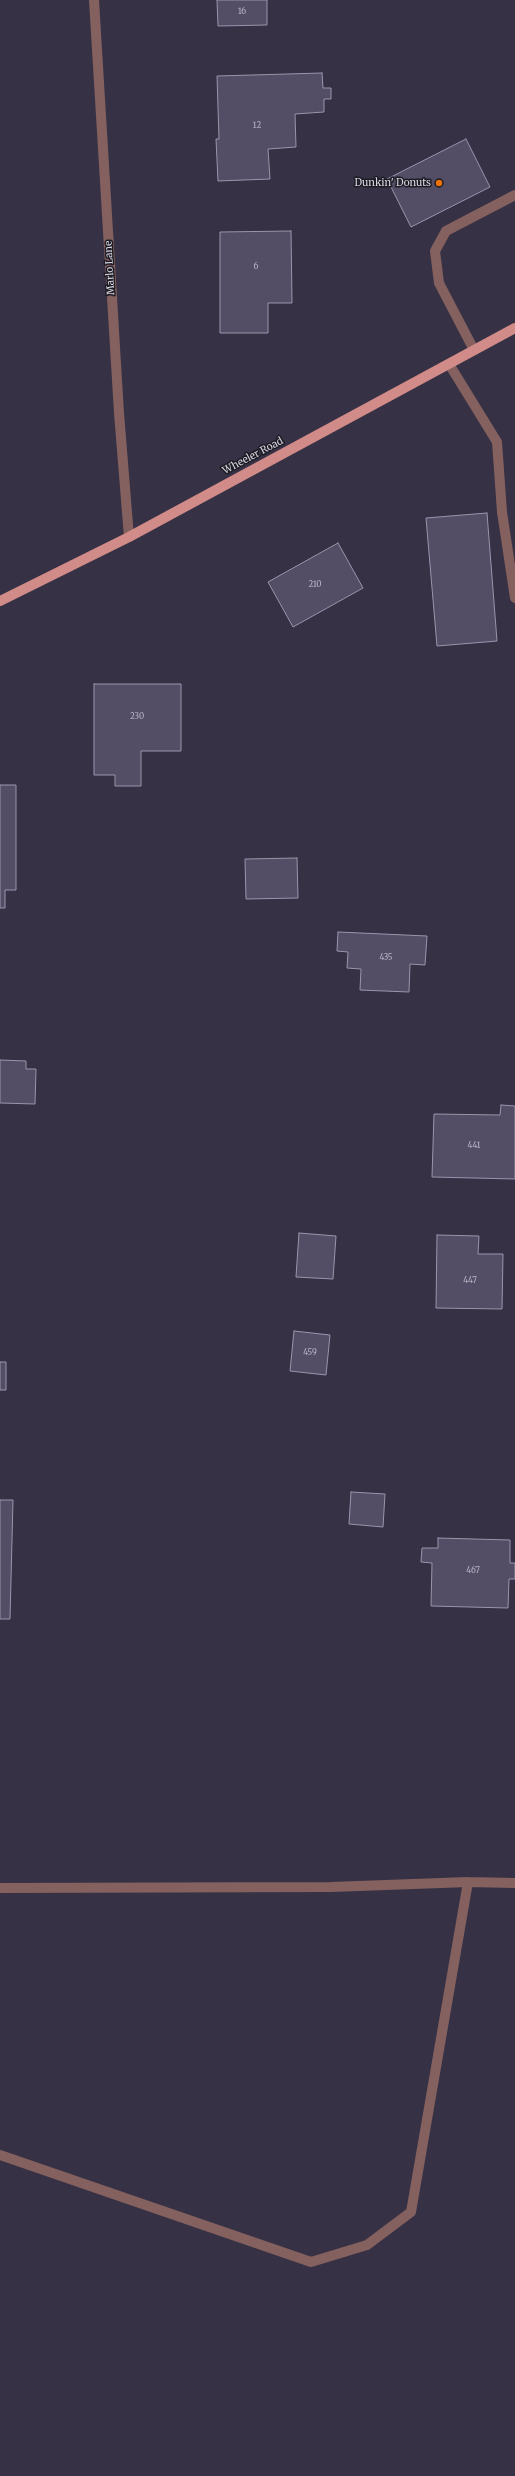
<!DOCTYPE html>
<html>
<head>
<meta charset="utf-8">
<style>
  body { margin:0 }
  canvas { display:block; background:#363144 }
</style>
</head>
<body>
<canvas width="515" height="2476"></canvas>
<script>
const ctx = document.querySelector('canvas').getContext('2d');
ctx.lineJoin = 'round';
function paint(path, color) {
  ctx.fillStyle = color;
  ctx.fill(path, 'evenodd');
}
function toPath(rows) {
  const path = new Path2D();
  for (const r of rows) {
    path.moveTo(r[0], r[1]);
    for (let i = 2; i < r.length; i += 2) path.lineTo(r[i], r[i + 1]);
  }
  return path;
}
function strokePath(path, color, width, dash) {
  ctx.strokeStyle = color;
  ctx.lineWidth = width;
  ctx.lineCap = dash ? 'butt' : 'round';
  ctx.setLineDash(dash || []);
  ctx.stroke(path);
}
function label(font, color, halo, rows, align = 'center') {
  ctx.font = font + ' Merriweather,serif';
  ctx.lineWidth = 3;
  ctx.setLineDash([]);
  ctx.textBaseline = 'middle';
  ctx.strokeStyle = halo;
  ctx.fillStyle = color;
  for (const [text, x, y, turn = 0] of rows) {
    ctx.save();
    ctx.translate(x, y);
    ctx.rotate((+turn || 0) * Math.PI / 180);
    ctx.textAlign = isNaN(turn) ? turn : align;
    if (halo) ctx.strokeText(text, 0, 0);
    ctx.fillText(text, 0, 0);
    ctx.restore();
  }
}
const building = toPath([
  [217,0,267,0,267,25,218,26,217,0],
  [322,73,323,88,331,88,331,99,324,99,324,112,295,114,296,147,268,149,270,179,218,181,216,139,219,139,217,76,322,73],
  [466,139,490,187,411,227,387,179,466,139],
  [291,231,292,303,268,303,268,333,220,333,220,232,291,231],
  [487,513,497,641,437,646,426,518,487,513],
  [338,543,363,588,293,627,268,582,338,543],
  [94,684,181,684,181,751,141,751,141,786,115,786,115,775,94,775,94,684],
  [0,785,16,785,16,890,5,890,5,908,0,908,0,785],
  [297,858,298,898,246,899,245,859,297,858],
  [338,932,427,936,425,965,410,964,409,992,360,990,361,969,347,968,348,952,337,951,338,932],
  [0,1060,26,1061,26,1069,36,1069,35,1104,0,1103,0,1060],
  [501,1105,515,1106,515,1179,432,1177,434,1114,500,1115,501,1105],
  [299,1233,336,1236,333,1279,296,1277,299,1233],
  [437,1235,479,1236,478,1254,503,1254,502,1309,436,1308,437,1235],
  [294,1331,330,1335,326,1375,290,1371,294,1331],
  [0,1362,6,1362,6,1390,0,1390,0,1362],
  [351,1492,385,1494,383,1527,349,1524,351,1492],
  [0,1500,13,1500,10,1619,0,1619,0,1500],
  [438,1538,510,1540,510,1563,515,1563,515,1579,509,1579,508,1608,431,1606,432,1563,421,1562,422,1548,438,1548,438,1538]
]);
paint(building, '#534d66');
strokePath(building, '#9a95ac', 1);
strokePath(toPath([
  [94,0,119,413,129,537],
  [474,350,439,283,435,251,446,231,515,195],
  [449,364,497,442,502,512,515,598],
  [0,1888,331,1887,468,1882,515,1883],
  [0,2155,311,2262,367,2245,411,2212,468,1882]
]), '#84615f', 10);
strokePath(toPath([
  [0,601,129,537,515,328]
]), '#d18b88', 10);
for (const [x, y, r, color] of [
  [439,183,4,"#e8710a"]
]) {
  const dot = new Path2D();
  dot.arc(x, y, r, 0, 2 * Math.PI);
  ctx.fillStyle = color;
  ctx.fill(dot);
  strokePath(dot, '#1d1b23', 1.5);
}
label('8px', '#b8b4c4', null, [
  ["16",242,12],
  ["12",257,126],
  ["6",256,267],
  ["210",315,585],
  ["230",137,717],
  ["435",386,958],
  ["441",474,1146],
  ["447",470,1281],
  ["459",310,1353],
  ["467",473,1571]
]);
label('10px', '#d9d7e3', '#1d1b23', [
  ["Dunkin' Donuts",431,183]
], 'right');
label('10px', '#d9d7e3', '#1d1b23', [
  ["Marlo Lane",110,268,-93],
  ["Wheeler Road",253,456,-28]
]);
</script>
</body>
</html>
